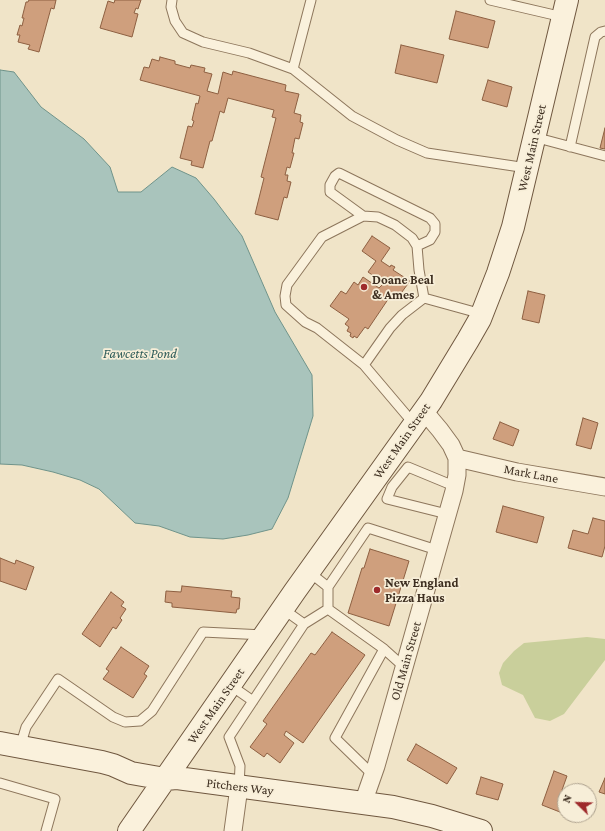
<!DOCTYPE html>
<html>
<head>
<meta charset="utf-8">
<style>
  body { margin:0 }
  #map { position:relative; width:605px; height:831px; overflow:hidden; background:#f0e4c8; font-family:"Crimson Pro",serif }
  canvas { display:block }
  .north { position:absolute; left:557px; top:783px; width:40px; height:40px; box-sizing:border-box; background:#f7eed8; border:1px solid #ada18e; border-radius:50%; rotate:293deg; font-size:11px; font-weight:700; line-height:16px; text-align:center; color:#3d2e20 }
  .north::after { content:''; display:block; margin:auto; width:14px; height:18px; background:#9e2a2b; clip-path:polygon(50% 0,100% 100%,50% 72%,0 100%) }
</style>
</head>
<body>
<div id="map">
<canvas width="605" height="831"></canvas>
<div class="north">N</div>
</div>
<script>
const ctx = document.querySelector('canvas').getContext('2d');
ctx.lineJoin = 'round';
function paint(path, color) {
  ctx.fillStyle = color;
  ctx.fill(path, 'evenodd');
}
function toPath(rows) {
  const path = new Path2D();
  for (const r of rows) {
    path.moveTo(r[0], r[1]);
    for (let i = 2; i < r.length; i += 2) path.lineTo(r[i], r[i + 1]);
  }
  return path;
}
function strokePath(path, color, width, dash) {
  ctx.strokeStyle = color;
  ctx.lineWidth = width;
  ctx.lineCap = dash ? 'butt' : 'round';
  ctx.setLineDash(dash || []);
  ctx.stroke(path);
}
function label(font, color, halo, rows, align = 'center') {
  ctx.font = font + ' "Crimson Pro",serif';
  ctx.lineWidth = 3.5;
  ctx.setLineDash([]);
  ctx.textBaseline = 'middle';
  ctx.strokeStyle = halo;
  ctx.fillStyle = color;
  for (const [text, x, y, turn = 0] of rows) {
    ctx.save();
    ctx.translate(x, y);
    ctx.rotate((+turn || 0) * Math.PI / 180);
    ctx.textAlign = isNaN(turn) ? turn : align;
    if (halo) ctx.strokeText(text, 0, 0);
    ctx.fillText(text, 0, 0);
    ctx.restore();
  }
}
paint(toPath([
  [587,637,605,639,605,660,564,714,550,721,535,718,523,695,502,685,499,673,503,663,514,651,524,643]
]), '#c9cf9b');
const water = toPath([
  [0,70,14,72,41,107,84,139,110,167,118,192,141,192,172,167,196,178,214,199,242,236,275,312,312,375,313,416,288,498,272,529,248,535,223,539,190,537,159,526,135,523,99,489,80,480,53,472,22,465,0,464,0,70]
]);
paint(water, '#a9c4bc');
strokePath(water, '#6f938a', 1);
const building = toPath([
  [29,0,56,0,54,9,51,8,39,52,28,49,30,45,18,42,20,35,17,35,20,25,22,26,24,18,22,18,26,2,28,2,29,0],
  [115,0,141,0,138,9,136,8,134,13,138,14,132,37,100,28,108,1,114,3,115,0],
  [456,11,495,21,488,48,449,39,456,11],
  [401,45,444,55,437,83,395,73,401,45],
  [160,57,175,61,175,64,190,68,191,65,205,68,204,72,212,74,207,91,218,94,223,72,232,75,233,71,286,85,285,91,299,94,294,113,301,115,300,122,303,123,299,139,295,138,292,153,294,153,290,168,287,167,285,175,288,175,287,181,291,182,287,198,284,197,278,220,255,214,264,178,261,177,276,118,272,117,274,110,228,98,224,113,220,111,212,141,210,141,203,168,191,165,192,161,180,158,188,126,192,127,194,121,192,120,196,103,198,104,200,96,140,80,144,67,149,68,152,59,159,61,160,57],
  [488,80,512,87,507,107,482,100,488,80],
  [605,128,605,149,600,148,605,128],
  [372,236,390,248,381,261,390,267,391,265,395,267,393,270,410,281,399,296,393,292,368,329,365,327,357,338,354,336,353,338,350,336,351,333,347,331,349,327,345,324,349,319,330,306,341,291,346,294,354,282,358,285,363,277,379,288,384,283,368,272,376,261,362,251,372,236],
  [528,291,545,295,539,323,522,319,528,291],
  [583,418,598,423,591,449,576,445,583,418],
  [500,422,519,430,513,446,493,439,500,422],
  [503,506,544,517,537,543,496,532,503,506],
  [593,518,605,521,605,546,602,557,568,548,573,530,588,534,593,518],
  [370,549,409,561,389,626,348,613,362,568,364,568,370,549],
  [0,558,15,564,16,560,34,567,26,590,0,581,0,558],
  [182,586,232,591,231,597,240,598,239,609,237,609,236,613,172,607,172,603,165,602,166,591,181,592,182,586],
  [111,592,124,602,121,606,126,609,120,618,122,620,116,629,113,627,100,647,82,634,111,592],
  [332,632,365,655,303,743,286,731,284,735,294,743,280,763,267,753,264,757,250,747,267,724,263,721,311,653,315,655,332,632],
  [121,647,149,666,144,674,147,676,133,698,103,679,109,671,106,669,121,647],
  [416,744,457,768,447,784,407,760,416,744],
  [554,771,567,776,562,790,565,791,565,814,542,805,554,771],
  [481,777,503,784,498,800,476,794,481,777],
  [605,778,605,794,599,792,605,778],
  [568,815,581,815,579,819,568,815]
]);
paint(building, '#cf9f7d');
strokePath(building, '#8d5f41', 1);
const lane = toPath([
  [172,0,171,7,175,21,183,33,203,42,249,53,293,69,352,116,397,140,427,153,527,168],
  [490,0,563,17],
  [293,69,311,0],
  [534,137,605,156],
  [570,147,595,37,601,32,605,31],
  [363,216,330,192,330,185,335,176,339,173,430,218,435,224,435,232,430,240,417,246],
  [364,365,390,328,402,315,424,298],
  [414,424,364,365,317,328,305,322,286,305,285,296,287,285,322,237,363,216,378,217,395,225,412,238,417,246,419,270,424,298,482,314],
  [447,514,387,499,392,487,408,467,454,486],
  [309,572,328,587],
  [283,609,304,624],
  [328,609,384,649,404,667],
  [230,685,253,701],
  [20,747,26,727,58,679,113,717,125,722,140,721,152,711,203,632,264,635],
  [373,775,335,738,384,649],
  [0,783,55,799,46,831],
  [239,787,240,766,229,737,304,624,328,609,328,587,368,528,437,550]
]);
const street = toPath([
  [457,458,517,472,605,487],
  [363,803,376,766,394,703,454,491,457,475,457,458,451,445,440,430,424,411],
  [233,831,239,787]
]);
const secondary = toPath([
  [0,743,102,762,113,765,131,773,165,779,177,778,393,807,432,816,481,831],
  [129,831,295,591,431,401,468,340,480,319,498,273,513,227,567,0]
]);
strokePath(lane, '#8d765c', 11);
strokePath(street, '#8d765c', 19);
strokePath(secondary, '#6f573f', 24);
strokePath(lane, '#faf1dc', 9);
strokePath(street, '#faf1dc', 17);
strokePath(secondary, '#faf1dc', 22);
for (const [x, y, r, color] of [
  [364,287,4,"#9e2a2b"],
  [377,590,4,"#9e2a2b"]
]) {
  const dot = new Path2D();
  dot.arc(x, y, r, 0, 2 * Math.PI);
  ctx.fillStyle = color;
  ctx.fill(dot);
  strokePath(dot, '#f7eed8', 1.5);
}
label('13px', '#3d2e20', '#f7eed8', [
  ["West Main Street",532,148,-77],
  ["West Main Street",402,441,-55],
  ["Mark Lane",531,474,11],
  ["Old Main Street",406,661,-74],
  ["West Main Street",216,706,-55],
  ["Pitchers Way",240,787,7]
]);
label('bold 13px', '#3d2e20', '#f7eed8', [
  ["Doane Beal",372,280],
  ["& Ames",372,295],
  ["New England",385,583],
  ["Pizza Haus",385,598]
], 'left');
label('italic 14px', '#2f5d5a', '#f7eed8', [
  ["Fawcetts Pond",140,354]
]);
</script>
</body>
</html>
